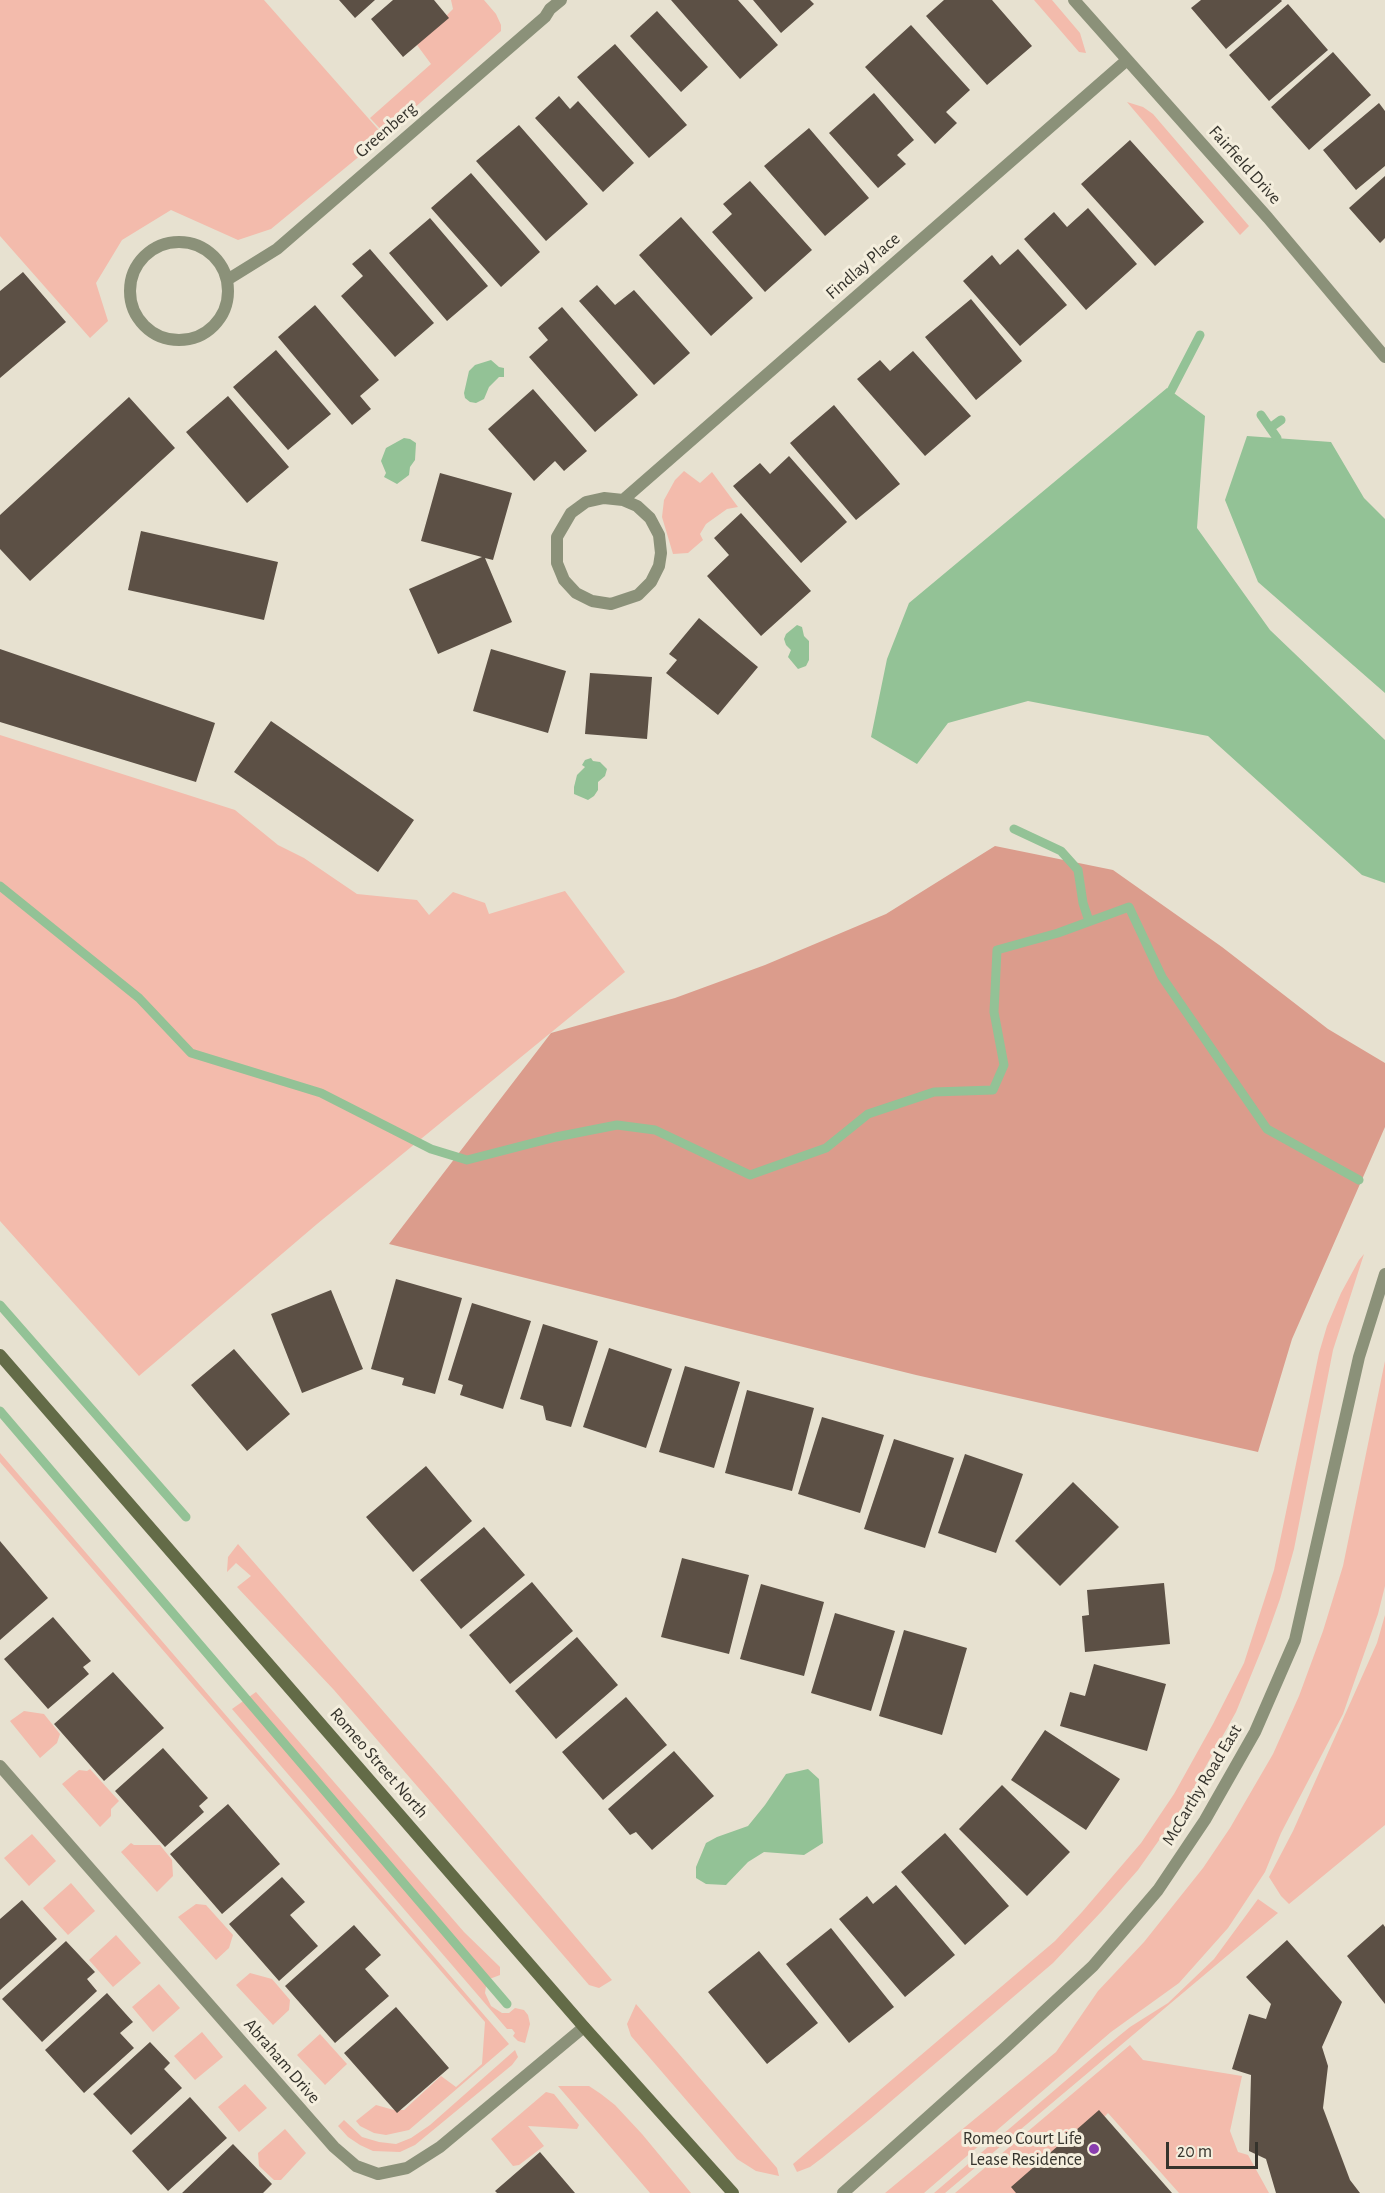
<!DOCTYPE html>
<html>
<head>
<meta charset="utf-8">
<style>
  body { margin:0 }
  #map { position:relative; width:1385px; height:2193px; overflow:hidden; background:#e7e1d0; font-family:"Alegreya Sans",sans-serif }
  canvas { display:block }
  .scale { position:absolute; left:1166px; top:2142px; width:92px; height:27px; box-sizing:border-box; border:3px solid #35332c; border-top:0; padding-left:8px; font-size:18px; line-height:21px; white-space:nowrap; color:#35332c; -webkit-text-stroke:4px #f4eedd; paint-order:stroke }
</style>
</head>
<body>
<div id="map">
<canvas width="1385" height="2193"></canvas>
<div class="scale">20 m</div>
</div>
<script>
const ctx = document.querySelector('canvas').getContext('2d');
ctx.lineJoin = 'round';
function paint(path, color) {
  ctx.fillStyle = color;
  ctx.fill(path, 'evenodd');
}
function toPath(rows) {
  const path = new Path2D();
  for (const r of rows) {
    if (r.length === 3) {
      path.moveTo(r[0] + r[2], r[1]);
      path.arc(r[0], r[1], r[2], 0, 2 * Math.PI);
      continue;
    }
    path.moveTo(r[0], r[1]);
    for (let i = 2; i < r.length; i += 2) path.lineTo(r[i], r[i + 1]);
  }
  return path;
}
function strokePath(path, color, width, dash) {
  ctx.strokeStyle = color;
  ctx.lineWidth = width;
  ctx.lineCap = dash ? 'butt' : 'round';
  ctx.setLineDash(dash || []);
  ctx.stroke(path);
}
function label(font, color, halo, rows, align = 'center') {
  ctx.font = font + ' "Alegreya Sans",sans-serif';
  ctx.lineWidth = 6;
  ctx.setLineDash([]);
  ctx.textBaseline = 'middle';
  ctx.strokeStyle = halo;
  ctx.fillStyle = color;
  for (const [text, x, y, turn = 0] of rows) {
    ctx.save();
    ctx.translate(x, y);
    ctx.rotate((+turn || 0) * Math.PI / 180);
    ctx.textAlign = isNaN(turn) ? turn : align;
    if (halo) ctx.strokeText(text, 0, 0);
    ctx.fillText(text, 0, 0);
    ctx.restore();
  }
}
paint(toPath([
  [0,0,264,0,384,136,271,229,238,240,171,210,122,240,96,283,108,321,90,338,0,236],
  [451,0,484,0,496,14,501,25,501,31,385,134,370,118,431,64,417,45,453,9],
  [1034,0,1052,0,1080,33,1086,53,1079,52],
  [1127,102,1143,107,1153,114,1249,226,1240,235],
  [684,471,700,483,712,472,738,507,727,509,706,524,700,534,703,540,688,553,673,554,662,517,664,500,675,480],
  [0,735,235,810,278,845,304,858,357,894,417,900,429,915,453,892,485,903,489,914,565,891,625,972,317,1224,139,1376,0,1221],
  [1364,1254,1333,1350,1294,1549,1280,1599,1265,1641,1236,1712,1186,1802,1138,1870,1101,1912,1053,1963,869,2120,822,2158,810,2167,797,2172,793,2164,1055,1941,1082,1912,1141,1843,1174,1794,1213,1724,1244,1663,1274,1570,1319,1353,1327,1326,1341,1293,1359,1260],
  [1385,1361,1385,1586,1378,1614,1343,1714,1281,1833,1265,1872,1228,1928,1179,1983,1111,2032,924,2193,885,2193,1056,2052,1098,1991,1144,1942,1203,1868,1230,1828,1273,1754,1299,1696,1323,1631,1343,1566],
  [0,1453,509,2044,409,2130,386,2135,374,2133,360,2126,356,2121,376,2105,394,2110,404,2110,441,2076,456,2087,482,2064,485,2022,0,1462],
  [238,1544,449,1787,612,1980,599,1988,589,1985,334,1690,237,1587,251,1576,236,1563,227,1572,228,1557],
  [1385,1615,1385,1825,1289,1904,1281,1896,1269,1877,1293,1831,1377,1643],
  [256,1692,464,1932,500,1967,500,1975,487,1980,485,1993,491,2006,502,2013,509,2013,515,2008,524,2010,528,2015,530,2024,525,2043,518,2041,513,2036,515,2033,512,2029,507,2029,232,1709],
  [24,1711,44,1714,60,1734,57,1743,40,1758,10,1721],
  [90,1769,119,1801,111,1809,111,1816,100,1827,62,1784,79,1770,87,1771],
  [32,1834,56,1861,29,1886,4,1858],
  [131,1843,134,1845,160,1845,172,1860,173,1876,157,1892,121,1852],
  [71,1883,95,1911,68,1935,43,1908],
  [1258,1899,1278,1913,945,2193,934,2193,1098,2053,1130,2027,1168,2003,1214,1959],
  [196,1904,206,1905,233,1935,229,1948,216,1960,178,1917],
  [116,1935,141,1963,113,1987,89,1960],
  [250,1973,272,1979,290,2000,289,2010,273,2025,236,1985],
  [159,1984,180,2008,153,2032,132,2007],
  [636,2004,777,2168,779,2176,756,2171,737,2159,631,2036,627,2024],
  [202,2032,223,2057,195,2080,174,2056],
  [320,2034,347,2064,325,2085,297,2055],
  [1130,2045,1143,2060,1242,2076,1230,2131,1238,2152,1248,2155,1269,2193,1179,2193,1108,2113,1030,2193,955,2193],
  [515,2050,518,2057,512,2065,415,2145,400,2152,373,2151,360,2145,348,2137,338,2126,344,2120,362,2137,379,2142,396,2144,411,2138,430,2125],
  [245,2084,267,2108,239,2132,218,2107],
  [558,2086,589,2086,601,2094,615,2105,642,2134,691,2193,650,2193],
  [546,2092,554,2094,579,2125,577,2129,528,2126,544,2146,519,2165,513,2166,491,2139],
  [285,2129,306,2153,281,2180,274,2180,259,2166,258,2153]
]), '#f3bbac');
paint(toPath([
  [995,846,1113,870,1222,947,1328,1029,1385,1063,1385,1127,1292,1339,1258,1452,916,1375,389,1244,551,1033,675,998,765,965,886,914]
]), '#db9c8c');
paint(toPath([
  [491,360,499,367,504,368,504,377,499,377,489,387,484,399,476,403,470,402,465,398,464,393,469,371,475,365],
  [1167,388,1205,416,1197,528,1270,630,1385,740,1385,883,1362,875,1208,736,1028,701,948,723,917,764,871,737,887,659,909,603],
  [1247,436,1331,442,1364,498,1385,519,1385,693,1258,582,1225,500],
  [404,438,410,439,416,443,415,460,410,467,409,475,397,484,384,477,386,473,381,461,386,448],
  [797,625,802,627,804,636,809,641,809,660,806,666,798,669,788,657,791,650,786,645,784,639,786,634],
  [591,758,593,761,600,762,607,769,605,776,598,782,598,790,594,796,588,800,574,794,574,787,577,775,585,767,582,765,585,760],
  [808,1769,819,1779,823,1843,804,1855,764,1852,748,1862,726,1885,706,1884,696,1878,696,1867,706,1843,717,1837,748,1826,765,1805,786,1774]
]), '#93c296');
strokePath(toPath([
  [1171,391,1200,335],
  [1261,415,1277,438],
  [1270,428,1281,420],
  [1014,829,1061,851,1078,870,1083,903,1089,921],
  [0,886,139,998,191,1053,321,1093,431,1149,467,1160,556,1137,617,1125,655,1130,750,1175,826,1148,868,1114,934,1092,993,1090,1004,1065,994,1012,997,950,1058,933,1129,907,1162,977,1267,1129,1359,1180],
  [0,1305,186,1517],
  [0,1411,507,2004]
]), '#93c296', 9);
paint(toPath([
  [339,0,375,0,355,18],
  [393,0,434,0,449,18,403,57,371,19],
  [671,0,738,0,778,45,740,79],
  [753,0,810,0,814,4,781,33],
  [944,0,992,0,1032,46,987,85,926,16],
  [1201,0,1281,0,1282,1,1226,49,1191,8],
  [1288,4,1328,50,1269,101,1229,55],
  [657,11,708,67,681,92,630,36],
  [911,25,970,90,946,112,957,123,935,144,865,67],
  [615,44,687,125,649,158,577,77],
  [1333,52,1371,95,1309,150,1271,107],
  [874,93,914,140,897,155,906,164,878,188,829,133],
  [559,96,570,109,578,101,634,163,603,192,535,118],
  [1379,103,1385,111,1385,166,1356,190,1323,150],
  [519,125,588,204,546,241,476,161],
  [809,128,869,198,825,236,764,166],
  [1130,140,1204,222,1155,266,1081,184],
  [471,173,540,252,501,287,431,208],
  [1385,176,1385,238,1380,243,1349,208],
  [750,181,812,250,765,292,712,232,732,214,723,204],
  [1088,208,1137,264,1086,310,1024,239,1054,212,1067,227],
  [681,217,753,298,711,336,639,255],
  [430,218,488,286,447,321,389,253],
  [370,249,434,323,395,357,341,296,363,276,352,264],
  [1018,249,1067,305,1020,346,963,281,992,255,1000,265],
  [23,272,66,322,0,378,0,291],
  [597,285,615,305,634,290,690,353,654,385,579,301],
  [971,299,1022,361,976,400,925,337],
  [315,305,379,380,360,396,371,409,352,425,278,337],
  [562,307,638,395,595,432,529,357,548,340,538,328],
  [276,350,331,414,288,450,233,387],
  [913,351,971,416,925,456,857,379,880,360,890,371],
  [533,389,587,451,564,471,555,461,534,481,488,429],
  [228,396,289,467,247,503,186,432],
  [129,397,175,448,30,581,0,549,0,515],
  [834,405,900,484,856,520,790,443],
  [789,456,847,522,801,563,733,486,760,463,770,474],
  [440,473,512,493,493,560,485,558,512,622,438,654,409,589,482,557,421,541],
  [741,513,811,591,761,636,707,576,729,555,714,538],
  [141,531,278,562,264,620,128,590],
  [699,618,758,667,718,715,666,673,677,660,669,654],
  [0,649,215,723,196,782,0,722],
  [491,649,566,671,548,733,473,711],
  [590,673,652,677,647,739,585,734],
  [271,721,414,820,378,872,234,772],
  [396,1279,462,1298,435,1394,402,1385,404,1378,371,1369],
  [331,1290,363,1369,302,1393,271,1314],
  [472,1303,531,1321,503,1409,460,1395,463,1385,448,1380],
  [543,1324,598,1341,571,1427,546,1420,543,1406,520,1399],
  [609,1348,672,1369,646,1448,583,1427],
  [234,1349,290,1414,247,1451,191,1385],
  [685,1366,740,1382,714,1468,659,1452],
  [747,1390,814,1408,792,1491,725,1473],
  [822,1417,884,1435,860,1513,798,1494],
  [894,1439,954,1458,925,1548,864,1529],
  [965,1454,1023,1474,996,1553,938,1533],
  [426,1466,472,1521,413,1572,366,1517],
  [1073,1482,1119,1527,1060,1586,1015,1541],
  [484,1527,525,1575,461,1629,420,1580],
  [0,1541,48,1598,0,1640],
  [682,1558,749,1575,729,1654,661,1637],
  [532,1582,573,1631,510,1684,469,1635],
  [1164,1583,1170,1644,1085,1652,1082,1616,1089,1615,1087,1590],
  [761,1584,824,1602,804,1676,740,1659],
  [835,1613,895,1631,871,1711,811,1693],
  [53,1617,91,1661,83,1667,89,1674,48,1709,4,1659],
  [904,1630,967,1648,942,1735,879,1716],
  [577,1637,618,1685,556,1739,515,1691],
  [1094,1664,1166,1684,1147,1751,1060,1726,1070,1692,1085,1696],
  [113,1672,164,1728,104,1781,54,1724],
  [626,1697,667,1745,603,1800,562,1752],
  [1045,1730,1120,1779,1086,1830,1011,1780],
  [163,1748,208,1798,199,1806,204,1812,165,1847,115,1791],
  [674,1751,714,1796,652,1850,636,1832,630,1835,608,1809],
  [1002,1785,1070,1852,1027,1896,959,1829],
  [228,1804,280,1864,222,1914,170,1854],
  [945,1833,1009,1906,965,1945,901,1872],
  [282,1877,305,1902,290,1915,318,1946,279,1981,229,1924],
  [896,1885,955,1955,905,1997,839,1919,867,1896,873,1904],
  [22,1900,57,1939,0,1990,0,1919],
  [1383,1924,1385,1927,1385,2004,1347,1956],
  [354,1925,381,1955,365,1969,389,1996,335,2043,285,1986],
  [831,1928,894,2007,849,2043,786,1964],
  [1287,1940,1342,2002,1322,2047,1328,2066,1323,2108,1350,2180,1360,2193,1276,2193,1266,2159,1249,2151,1251,2075,1232,2069,1249,2014,1266,2019,1271,2004,1246,1977],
  [66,1941,95,1972,87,1979,97,1991,42,2042,2,1999],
  [759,1951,818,2023,767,2064,708,1992],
  [107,1993,133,2022,120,2033,134,2048,84,2093,45,2050],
  [396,2007,449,2068,397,2113,344,2053],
  [150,2042,170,2063,164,2069,182,2088,131,2135,93,2094],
  [190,2097,227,2138,168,2191,132,2151],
  [1099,2110,1172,2193,1016,2193,1011,2187],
  [233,2144,272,2184,263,2193,182,2193],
  [540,2152,575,2193,497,2193,495,2191]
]), '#5c5045');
strokePath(toPath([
  [1074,0,1268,218,1385,357],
  [179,291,49],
  [227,280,277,249,545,17,550,9,561,0],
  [623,500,637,506,650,518,659,535,661,553,659,566,651,582,638,595,611,604,592,601,576,593,564,580,557,563,557,537,571,513,586,502,604,498,623,500,1127,60],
  [0,1766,334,2147,356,2166,378,2174,407,2168,440,2147,584,2027]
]), '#8b9179', 12);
strokePath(toPath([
  [843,2193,1006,2047,1093,1966,1158,1890,1205,1820,1255,1732,1295,1640,1359,1357,1385,1274]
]), '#8b9179', 12);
strokePath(toPath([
  [0,1355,584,2027,733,2193]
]), '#636b47', 12);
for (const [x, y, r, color] of [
  [1094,2149,6,"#893dae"]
]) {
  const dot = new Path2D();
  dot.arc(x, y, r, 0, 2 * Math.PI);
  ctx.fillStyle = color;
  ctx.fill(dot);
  strokePath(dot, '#f4eedd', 2);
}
label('18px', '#35332c', '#f4eedd', [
  ["Greenberg",386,130,-41],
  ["Fairfield Drive",1245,165,48],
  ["Findlay Place",863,266,-41],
  ["Romeo Street North",379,1763,49],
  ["McCarthy Road East",1202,1785,-59],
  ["Abraham Drive",282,2061,49]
]);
label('18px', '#35332c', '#f4eedd', [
  ["Romeo Court Life",1082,2139],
  ["Lease Residence",1082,2160]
], 'right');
</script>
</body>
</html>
